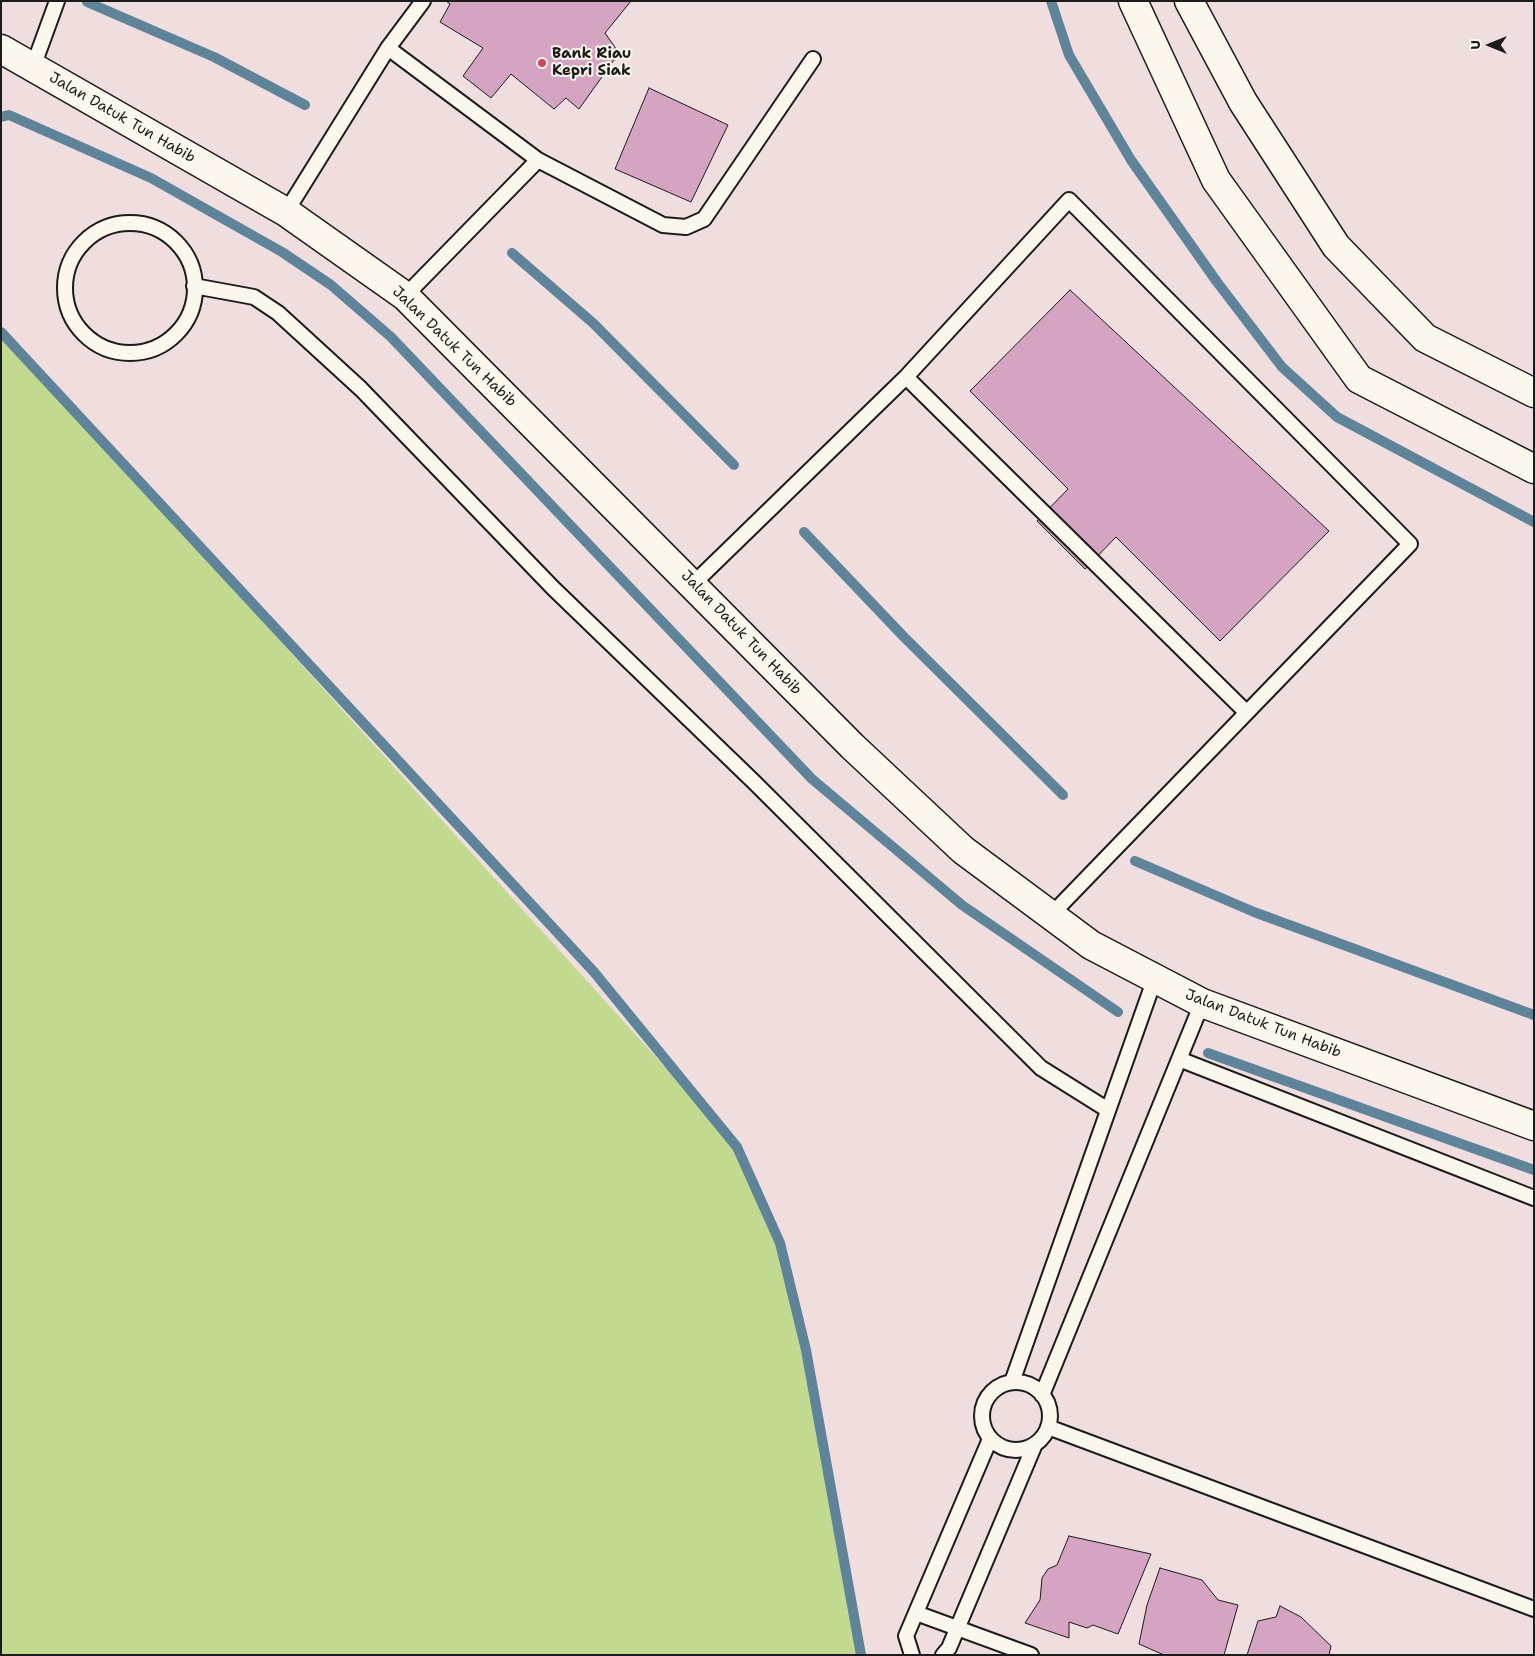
<!DOCTYPE html>
<html>
<head>
<meta charset="utf-8">
<style>
  body { margin:0 }
  #map { position:relative; width:1535px; height:1656px; overflow:hidden; background:#fbf7ec; font-family:"Shantell Sans",sans-serif }
  canvas { display:block }
  .frame { position:absolute; inset:0; border:2px solid #1c1c1c; pointer-events:none }
  .north { position:absolute; left:1465px; top:20px; width:50px; height:50px; -webkit-text-stroke:4px #fbf7ec; paint-order:stroke; rotate:270deg; font-size:14px; font-weight:700; line-height:20px; text-align:center; color:#1c1c1c }
  .north::after { content:''; display:block; margin:auto; width:18px; height:22px; background:#1c1c1c; clip-path:polygon(50% 0,100% 100%,50% 72%,0 100%) }
</style>
</head>
<body>
<div id="map">
<canvas width="1535" height="1656"></canvas>
<div class="frame"></div>
<div class="north">U</div>
</div>
<script>
const ctx = document.querySelector('canvas').getContext('2d');
ctx.lineJoin = 'round';
function paint(path, color) {
  ctx.fillStyle = color;
  ctx.fill(path, 'evenodd');
}
function toPath(rows) {
  const path = new Path2D();
  for (const r of rows) {
    if (r.length === 3) {
      path.moveTo(r[0] + r[2], r[1]);
      path.arc(r[0], r[1], r[2], 0, 2 * Math.PI);
      continue;
    }
    path.moveTo(r[0], r[1]);
    for (let i = 2; i < r.length; i += 2) path.lineTo(r[i], r[i + 1]);
  }
  return path;
}
function strokePath(path, color, width, dash) {
  ctx.strokeStyle = color;
  ctx.lineWidth = width;
  ctx.lineCap = dash ? 'butt' : 'round';
  ctx.setLineDash(dash || []);
  ctx.stroke(path);
}
function label(font, color, halo, rows, align = 'center') {
  ctx.font = font + ' "Shantell Sans",sans-serif';
  ctx.lineWidth = 4;
  ctx.setLineDash([]);
  ctx.textBaseline = 'middle';
  ctx.strokeStyle = halo;
  ctx.fillStyle = color;
  for (const [text, x, y, turn = 0] of rows) {
    ctx.save();
    ctx.translate(x, y);
    ctx.rotate((+turn || 0) * Math.PI / 180);
    ctx.textAlign = isNaN(turn) ? turn : align;
    if (halo) ctx.strokeText(text, 0, 0);
    ctx.fillText(text, 0, 0);
    ctx.restore();
  }
}
paint(toPath([
  [1,1,1534,1,1534,1655,1,1655]
]), '#f0dedf');
paint(toPath([
  [1,332,737,1147,780,1243,806,1350,861,1655,1,1655]
]), '#c1da90');
strokePath(toPath([
  [1051,1,1069,55,1131,160,1217,282,1282,367,1337,417,1534,522],
  [87,2,214,57,305,105],
  [1,117,9,115,151,178,282,252,331,285,391,337,812,779,962,905,1118,1012],
  [512,253,593,323,734,465],
  [1,332,594,972,737,1147,780,1243,806,1350,861,1655],
  [804,532,904,637,1063,795],
  [1135,861,1254,912,1534,1015],
  [1208,1053,1534,1170]
]), '#5f8399', 10);
const building = toPath([
  [446,1,631,1,605,33,619,53,579,109,566,98,554,109,511,74,491,98,463,76,483,48,440,22,450,4,446,1],
  [649,88,728,125,691,202,615,169,649,88],
  [1070,290,1329,531,1220,641,1116,537,1085,569,1037,521,1068,489,970,391,1070,290],
  [1069,1536,1151,1554,1118,1634,1093,1625,1087,1628,1069,1622,1069,1638,1025,1623,1040,1600,1042,1578,1048,1569,1057,1565,1069,1536],
  [1160,1568,1202,1580,1218,1600,1238,1605,1224,1655,1164,1655,1139,1644,1147,1605,1160,1568],
  [1280,1606,1301,1617,1331,1646,1329,1655,1247,1655,1258,1621,1276,1617,1280,1606]
]);
paint(building, '#d5a4c2');
strokePath(building, '#1c1c1c', 1);
const lane = toPath([
  [388,48,538,160],
  [33,67,57,1],
  [286,212,388,48,423,1],
  [130,288,65],
  [194,286,254,297,278,313,361,389,553,588,754,782,1041,1068,1108,1110],
  [405,296,538,160,663,225,686,227,704,219,813,59],
  [906,377,1246,712],
  [693,584,906,377,1069,200,1410,544,1050,916],
  [1179,1059,1534,1198],
  [1012,1382,1155,978],
  [1016,1416,34],
  [1042,1395,1202,1003],
  [1048,1427,1534,1609],
  [916,1613,1031,1655],
  [912,1655,906,1636,990,1439],
  [943,1655,949,1648,1035,1444]
]);
const street = toPath([
  [1133,1,1216,180,1359,379,1534,469],
  [1189,1,1243,102,1336,246,1425,338,1534,393],
  [1,49,286,212,405,296,852,746,963,850,1091,945,1202,1003,1534,1126]
]);
strokePath(lane, '#1c1c1c', 18);
strokePath(street, '#1c1c1c', 31);
strokePath(lane, '#fbf7ec', 14);
strokePath(street, '#fbf7ec', 28);
for (const [x, y, r, color] of [
  [542,63,5,"#d1495b"]
]) {
  const dot = new Path2D();
  dot.arc(x, y, r, 0, 2 * Math.PI);
  ctx.fillStyle = color;
  ctx.fill(dot);
  strokePath(dot, '#fbf7ec', 2);
}
label('bold 15px', '#1c1c1c', '#fbf7ec', [
  ["Bank Riau",552,54],
  ["Kepri Siak",552,71]
], 'left');
label('15px', '#1c1c1c', '#fbf7ec', [
  ["Jalan Datuk Tun Habib",122,118,30],
  ["Jalan Datuk Tun Habib",454,347,44],
  ["Jalan Datuk Tun Habib",741,633,46],
  ["Jalan Datuk Tun Habib",1263,1024,21]
]);
</script>
</body>
</html>
